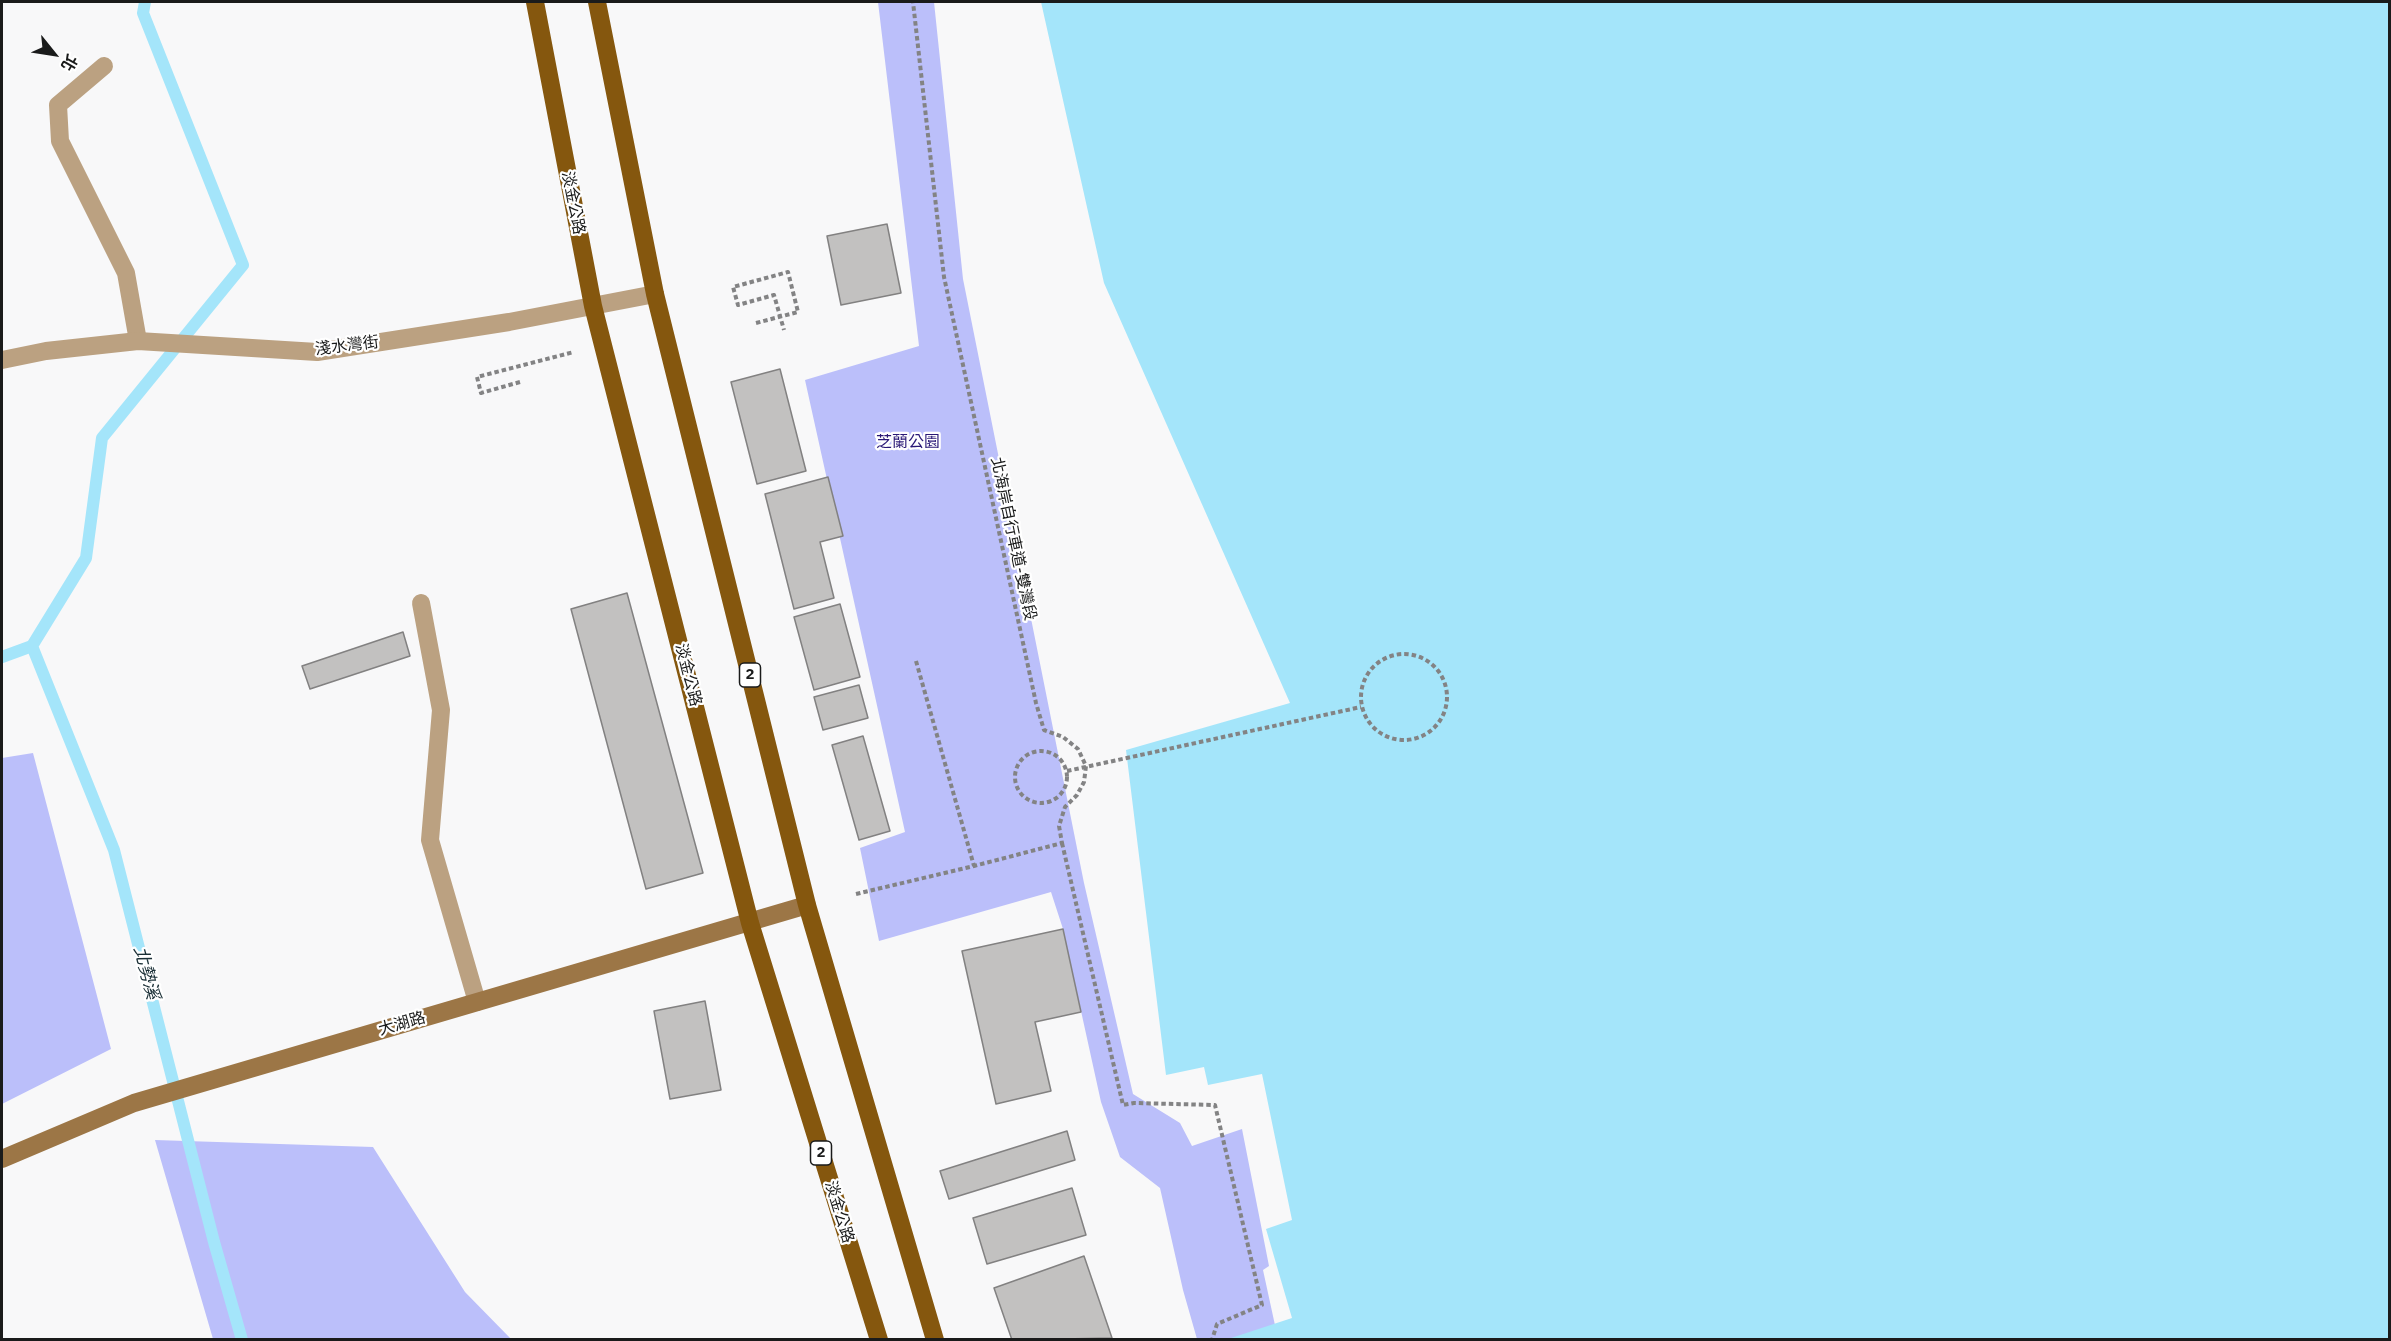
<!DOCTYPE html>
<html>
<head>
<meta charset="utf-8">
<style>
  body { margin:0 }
  #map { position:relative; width:2391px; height:1341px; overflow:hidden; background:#f8f8f9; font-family:"IBM Plex Sans","Noto Sans TC",sans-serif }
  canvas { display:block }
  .frame { position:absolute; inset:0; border:3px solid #1a1b1b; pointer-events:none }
  .north { position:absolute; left:24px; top:24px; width:60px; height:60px; -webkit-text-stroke:4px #fff; paint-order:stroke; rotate:120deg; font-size:16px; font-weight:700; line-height:24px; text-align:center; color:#1a1b1b }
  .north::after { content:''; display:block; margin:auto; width:21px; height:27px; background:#1a1b1b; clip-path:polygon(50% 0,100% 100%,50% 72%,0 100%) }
</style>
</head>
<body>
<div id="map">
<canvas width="2391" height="1341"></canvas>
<div class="frame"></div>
<div class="north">北</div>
</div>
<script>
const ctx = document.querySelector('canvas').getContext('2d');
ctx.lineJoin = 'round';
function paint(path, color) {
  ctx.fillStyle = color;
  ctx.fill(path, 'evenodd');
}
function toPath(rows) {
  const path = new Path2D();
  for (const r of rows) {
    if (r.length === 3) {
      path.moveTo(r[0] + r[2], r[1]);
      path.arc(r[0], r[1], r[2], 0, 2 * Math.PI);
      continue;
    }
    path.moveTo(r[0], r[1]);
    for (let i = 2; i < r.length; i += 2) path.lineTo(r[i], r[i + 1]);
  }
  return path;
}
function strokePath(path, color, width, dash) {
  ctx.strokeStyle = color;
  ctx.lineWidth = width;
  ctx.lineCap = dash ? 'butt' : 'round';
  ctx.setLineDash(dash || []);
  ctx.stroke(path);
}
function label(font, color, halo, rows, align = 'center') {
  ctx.font = font + ' "IBM Plex Sans","Noto Sans TC",sans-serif';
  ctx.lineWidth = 4.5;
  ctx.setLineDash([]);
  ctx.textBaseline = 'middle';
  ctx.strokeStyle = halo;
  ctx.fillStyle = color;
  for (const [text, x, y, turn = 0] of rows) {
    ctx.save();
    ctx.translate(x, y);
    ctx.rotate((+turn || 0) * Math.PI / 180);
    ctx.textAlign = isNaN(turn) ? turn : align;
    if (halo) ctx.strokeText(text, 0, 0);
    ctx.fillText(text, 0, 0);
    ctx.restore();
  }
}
paint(toPath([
  [878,2,934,2,963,279,1084,883,1133,1094,1180,1123,1192,1146,1242,1129,1269,1266,1263,1270,1278,1339,1197,1339,1183,1290,1160,1188,1120,1157,1101,1102,1063,929,1051,892,879,941,860,848,905,832,805,380,919,346],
  [33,753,111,1049,2,1104,2,758],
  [155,1140,373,1147,465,1292,511,1339,213,1339]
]), '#bbbffa');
paint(toPath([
  [1041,2,2389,2,2389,1339,1228,1339,1292,1318,1266,1229,1292,1220,1262,1074,1208,1085,1204,1067,1166,1075,1126,750,1290,703,1104,283]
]), '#a4e5fa');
strokePath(toPath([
  [32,646,86,558,102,438,243,265,143,13,145,2],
  [2,657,32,646,114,850,214,1242,242,1340]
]), '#a4e5fa', 12);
const building = toPath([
  [887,224,901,293,841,305,827,236,887,224],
  [780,369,806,471,757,484,731,382,780,369],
  [828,477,843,536,820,542,834,598,794,609,765,494,828,477],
  [627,593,703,873,646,889,571,609,627,593],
  [840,604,860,677,814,690,794,617,840,604],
  [403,632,410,656,310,689,302,666,403,632],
  [859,685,868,718,823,730,814,697,859,685],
  [863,736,890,831,859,840,832,745,863,736],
  [1063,929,1081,1012,1035,1022,1051,1091,996,1104,962,951,1063,929],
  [705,1001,721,1090,670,1099,654,1011,705,1001],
  [1067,1131,1075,1160,949,1199,940,1171,1067,1131],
  [1072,1188,1086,1235,987,1264,973,1218,1072,1188],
  [1084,1256,1112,1338,1012,1340,994,1288,1084,1256]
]);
paint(building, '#c2c1c0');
strokePath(building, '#828181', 1.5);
strokePath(toPath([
  [756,323,798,312,788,272,733,287,738,305,774,295,784,330],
  [520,382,481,393,477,377,574,352],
  [1404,697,43],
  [916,661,974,866],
  [1041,777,26],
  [1062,843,1123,1105,1134,1103,1215,1105,1262,1305,1217,1324,1212,1340],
  [856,894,974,866,1062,843,1059,826,1065,807,1077,795,1084,782,1086,766,1078,749,1063,737,1044,730,1036,703,944,277,913,2]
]), '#838384', 4, [4.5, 3]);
strokePath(toPath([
  [104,66,58,105,60,141,126,273,138,341],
  [421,603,441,710,430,840,477,1002]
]), '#bba181', 18);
strokePath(toPath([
  [2,360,46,351,138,341,317,352,509,322,655,294]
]), '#bba181', 18);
strokePath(toPath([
  [2,1159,134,1103,807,905]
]), '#9c7646', 18);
strokePath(toPath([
  [535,2,593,306,750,923,879,1340],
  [597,2,655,294,807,905,935,1340]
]), '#85570e', 18);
strokePath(toPath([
  [1067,771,1361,707]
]), '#838384', 4, [4.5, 3]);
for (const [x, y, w] of [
  [750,675,21],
  [821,1153,21]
]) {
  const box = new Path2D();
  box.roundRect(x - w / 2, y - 12, w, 24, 4.5);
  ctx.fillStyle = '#fff';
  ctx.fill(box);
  strokePath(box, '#1a1b1b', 1.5);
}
label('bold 15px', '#1a1b1b', null, [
  ["2",750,675],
  ["2",821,1153]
]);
label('16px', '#1a1b1b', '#fff', [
  ["淡金公路",573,203,79],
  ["淺水灣街",347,346,-7],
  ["北海岸自行車道-雙灣段",1013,539,78],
  ["淡金公路",688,675,76],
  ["大湖路",402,1024,-16],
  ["淡金公路",839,1212,73]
]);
label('16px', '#291876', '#fff', [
  ["芝蘭公園",908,442]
]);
label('italic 18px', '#192e35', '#fff', [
  ["北勢溪",146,973,75]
]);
</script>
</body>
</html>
